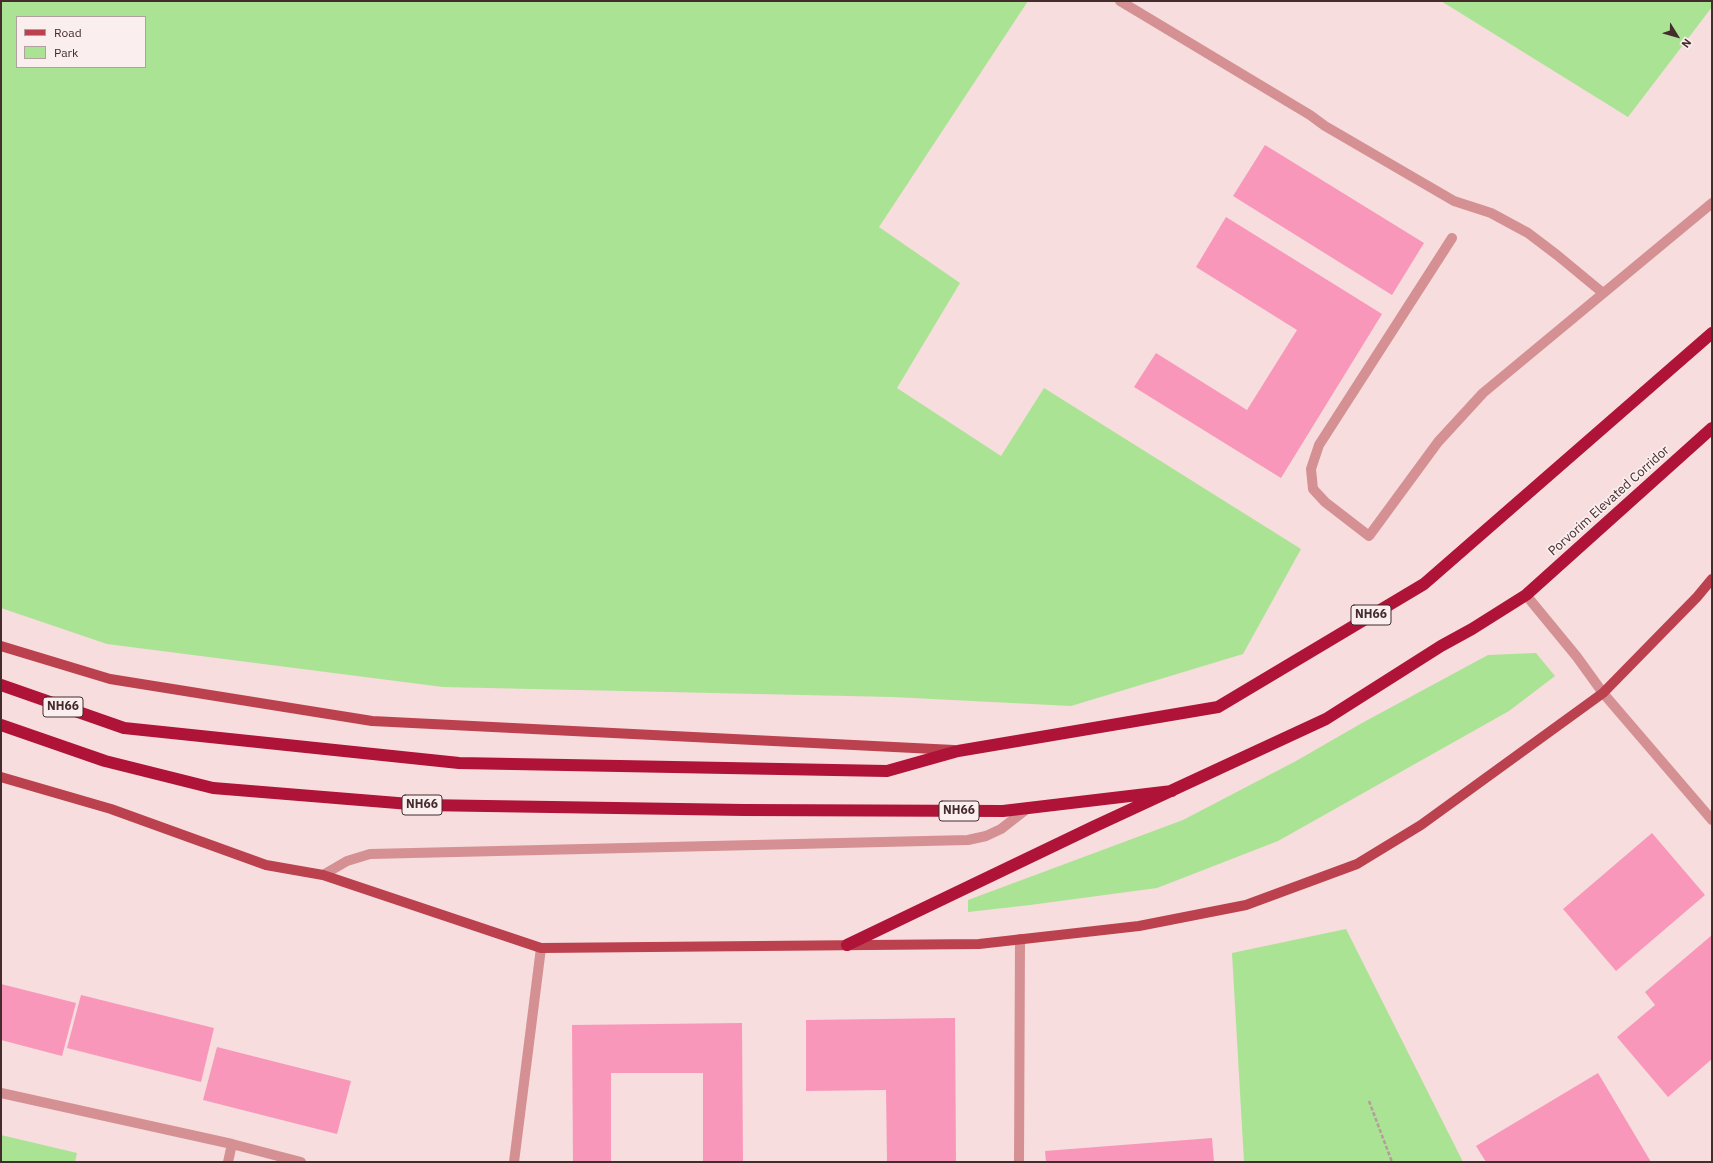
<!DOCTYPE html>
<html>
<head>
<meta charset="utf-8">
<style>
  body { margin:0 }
  #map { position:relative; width:1713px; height:1163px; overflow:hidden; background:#f7dddd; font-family:"IBM Plex Sans",sans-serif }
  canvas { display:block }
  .frame { position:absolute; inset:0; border:2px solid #442c2d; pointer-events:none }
  .legend { position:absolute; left:16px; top:16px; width:130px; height:52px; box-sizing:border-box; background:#fbeeee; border:1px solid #b2a0a1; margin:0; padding:5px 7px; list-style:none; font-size:12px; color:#442c2d }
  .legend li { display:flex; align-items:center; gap:8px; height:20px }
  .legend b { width:20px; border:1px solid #b2a0a1 }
  .north { position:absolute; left:1657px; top:16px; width:40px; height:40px; -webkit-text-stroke:3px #fbeeee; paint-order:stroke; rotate:127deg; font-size:11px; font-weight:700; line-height:16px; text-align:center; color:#442c2d }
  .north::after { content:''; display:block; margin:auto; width:14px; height:18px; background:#442c2d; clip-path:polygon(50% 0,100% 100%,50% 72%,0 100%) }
</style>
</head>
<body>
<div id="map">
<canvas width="1713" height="1163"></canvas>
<div class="frame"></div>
<ul class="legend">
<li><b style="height:5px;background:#bb414f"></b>Road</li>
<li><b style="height:11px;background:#aae394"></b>Park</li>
</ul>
<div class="north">N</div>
</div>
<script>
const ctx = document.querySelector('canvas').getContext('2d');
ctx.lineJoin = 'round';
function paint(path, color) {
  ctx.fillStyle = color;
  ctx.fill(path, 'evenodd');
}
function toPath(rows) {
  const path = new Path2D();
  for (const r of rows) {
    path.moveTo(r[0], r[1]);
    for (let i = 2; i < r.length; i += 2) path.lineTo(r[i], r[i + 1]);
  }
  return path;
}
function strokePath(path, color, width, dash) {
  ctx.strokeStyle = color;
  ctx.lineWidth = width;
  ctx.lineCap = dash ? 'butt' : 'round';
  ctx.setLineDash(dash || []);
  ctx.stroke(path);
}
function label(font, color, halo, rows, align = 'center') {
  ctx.font = font + ' "IBM Plex Sans",sans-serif';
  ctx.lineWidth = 3.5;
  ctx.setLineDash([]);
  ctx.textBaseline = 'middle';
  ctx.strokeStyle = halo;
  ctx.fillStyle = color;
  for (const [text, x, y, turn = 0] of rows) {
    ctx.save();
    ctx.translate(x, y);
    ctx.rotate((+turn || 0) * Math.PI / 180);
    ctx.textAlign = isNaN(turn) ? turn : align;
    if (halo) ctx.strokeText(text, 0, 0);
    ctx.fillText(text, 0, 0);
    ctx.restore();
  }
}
paint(toPath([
  [1,1,1028,1,879,227,960,283,897,388,1001,456,1044,388,1301,549,1243,654,1071,706,893,697,443,687,107,644,1,608],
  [17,17,145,17,145,67,17,67],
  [1441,1,1712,1,1712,7,1628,117],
  [1536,653,1555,676,1509,711,1278,841,1157,888,1030,905,968,912,968,900,1183,820,1296,761,1362,723,1488,655],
  [1346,929,1463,1162,1244,1162,1232,953],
  [1,1135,77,1153,75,1162,1,1162]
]), '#aae394');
paint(toPath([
  [1265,145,1424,243,1392,295,1233,196],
  [1226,217,1382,314,1281,478,1134,387,1156,353,1247,410,1297,330,1196,267],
  [1652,833,1705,895,1616,971,1563,909],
  [1712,935,1712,1059,1668,1097,1617,1037,1655,1005,1645,992],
  [1,984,76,1003,62,1056,1,1040],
  [81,995,214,1028,201,1082,67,1048],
  [955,1018,956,1162,887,1162,886,1090,806,1091,806,1020],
  [742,1023,743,1162,703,1162,703,1073,611,1073,611,1162,573,1162,572,1025],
  [217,1047,351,1081,337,1134,203,1100],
  [1598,1073,1651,1162,1486,1162,1476,1146],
  [1212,1138,1214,1162,1046,1162,1045,1151]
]), '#f997bb');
strokePath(toPath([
  [1369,1101,1392,1162]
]), '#b69c9d', 2.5, [4, 2]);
strokePath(toPath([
  [1120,1,1310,115,1325,126,1454,201,1491,213,1528,233,1557,255,1603,293],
  [1452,238,1319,445,1311,469,1313,489,1325,502,1369,536,1438,442,1483,393,1712,203],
  [1526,595,1577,657,1603,693,1712,820],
  [323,875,347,861,370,854,968,840,986,836,1001,829,1028,808],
  [1,1093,232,1144],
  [228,1162,232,1144,301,1162],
  [514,1162,541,948],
  [1019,1162,1020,939]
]), '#d59093', 10);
strokePath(toPath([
  [1,646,110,679,372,721,954,750],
  [1,777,111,809,266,865,323,875,541,948,979,944,1139,926,1246,905,1357,864,1421,825,1603,693,1697,597,1712,579]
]), '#bb414f', 10);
strokePath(toPath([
  [1,685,124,728,459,763,887,771,958,751,1218,707,1424,584,1712,333],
  [1,725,105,761,213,788,422,805,744,810,1003,811,1172,791],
  [847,945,1093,827,1326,719,1441,646,1472,629,1526,595,1712,428]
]), '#af1337', 12);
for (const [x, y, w] of [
  [1371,615,40],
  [63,707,40],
  [422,805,40],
  [959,811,40]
]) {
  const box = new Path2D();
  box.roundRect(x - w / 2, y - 10, w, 20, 3);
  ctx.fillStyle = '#fbeeee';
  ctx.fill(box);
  strokePath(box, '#442c2d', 1);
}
label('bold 12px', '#442c2d', null, [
  ["NH66",1371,615],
  ["NH66",63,707],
  ["NH66",422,805],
  ["NH66",959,811]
]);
label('13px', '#442c2d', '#fbeeee', [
  ["Porvorim Elevated Corridor",1609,501,-42]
]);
</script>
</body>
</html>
